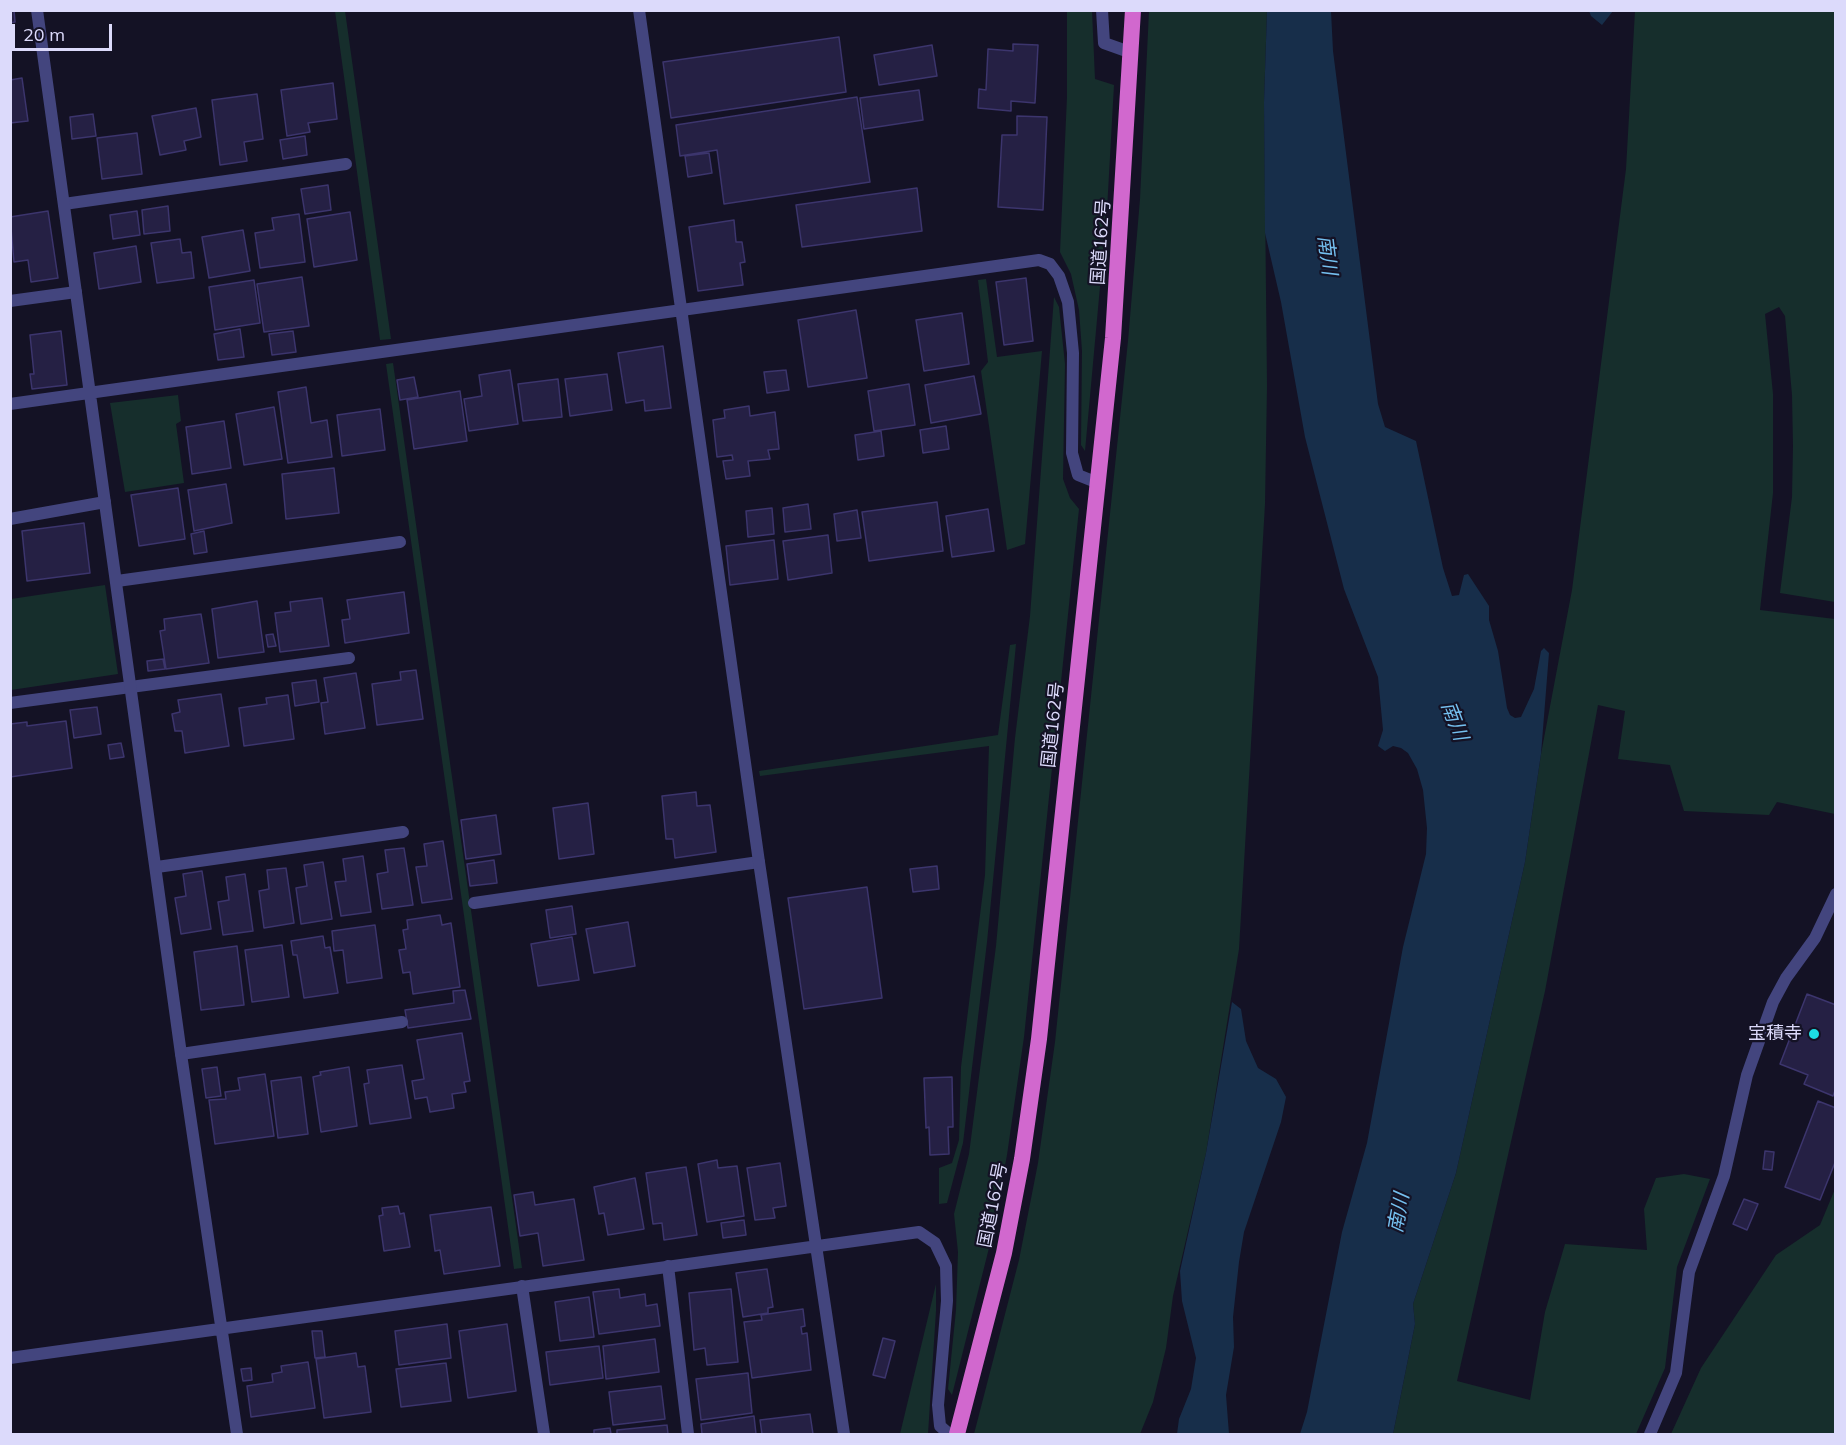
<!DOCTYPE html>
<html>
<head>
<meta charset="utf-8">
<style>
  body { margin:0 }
  #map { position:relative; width:1846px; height:1445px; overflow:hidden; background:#141225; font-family:Mulish,sans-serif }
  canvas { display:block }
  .frame { position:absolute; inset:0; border:12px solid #dcdafb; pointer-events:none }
  .scale { position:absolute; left:12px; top:24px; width:100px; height:27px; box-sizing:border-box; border:3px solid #dcdafb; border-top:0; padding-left:8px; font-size:18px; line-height:21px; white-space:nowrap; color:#dcdafb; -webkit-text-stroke:4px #141225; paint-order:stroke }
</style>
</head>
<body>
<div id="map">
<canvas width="1846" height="1445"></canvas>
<div class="frame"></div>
<div class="scale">20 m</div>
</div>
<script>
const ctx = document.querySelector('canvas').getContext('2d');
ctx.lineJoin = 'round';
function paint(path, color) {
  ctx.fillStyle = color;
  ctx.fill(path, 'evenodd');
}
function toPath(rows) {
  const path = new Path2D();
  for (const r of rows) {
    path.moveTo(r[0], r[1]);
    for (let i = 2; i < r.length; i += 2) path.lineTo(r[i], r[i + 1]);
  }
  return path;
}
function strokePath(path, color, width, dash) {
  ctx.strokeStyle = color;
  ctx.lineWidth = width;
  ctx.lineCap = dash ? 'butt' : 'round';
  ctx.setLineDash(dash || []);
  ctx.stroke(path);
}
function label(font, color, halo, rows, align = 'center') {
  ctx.font = font + ' Mulish,"Noto Sans JP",sans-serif';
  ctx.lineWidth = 4.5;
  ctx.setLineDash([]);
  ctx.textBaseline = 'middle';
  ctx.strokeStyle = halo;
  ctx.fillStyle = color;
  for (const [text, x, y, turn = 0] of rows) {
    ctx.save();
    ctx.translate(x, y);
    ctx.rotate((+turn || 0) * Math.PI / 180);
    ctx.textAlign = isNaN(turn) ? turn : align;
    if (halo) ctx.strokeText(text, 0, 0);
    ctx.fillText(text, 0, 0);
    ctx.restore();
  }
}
paint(toPath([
  [335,11,345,11,391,339,380,340],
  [1067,11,1092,11,1095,79,1114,85,1107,210,1085,451,1081,445,1082,351,1079,310,1071,274,1060,252,1067,97],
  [1149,11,1267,11,1264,102,1267,386,1265,504,1239,949,1206,1153,1173,1296,1166,1348,1153,1402,1140,1434,974,1434,1019,1260,1038,1163,1055,1042,1128,341,1140,199],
  [1635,11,1835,11,1835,602,1780,593,1792,497,1793,446,1792,395,1785,316,1779,307,1765,314,1773,394,1773,493,1760,610,1835,619,1835,814,1777,802,1769,815,1684,811,1670,765,1618,759,1625,711,1598,705,1545,991,1457,1381,1530,1400,1545,1312,1565,1244,1647,1250,1644,1209,1656,1178,1684,1174,1710,1179,1677,1267,1665,1368,1636,1434,1393,1434,1415,1324,1413,1304,1456,1173,1525,862,1541,754,1572,590,1626,169],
  [986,279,997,357,1042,351,1025,544,1007,550,981,371,988,362,978,280],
  [1054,297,1059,307,1065,364,1063,479,1070,498,1079,509,1024,1037,1007,1155,991,1240,952,1395,948,1389,956,1310,958,1252,954,1214,969,1154,996,946,1015,738,1030,616],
  [393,363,522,1268,514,1269,386,364],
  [178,395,181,421,176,424,184,483,125,492,110,403],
  [105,585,118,674,11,690,11,599],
  [1016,644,987,942,963,1143,947,1203,939,1204,939,1168,952,1163,959,1140,961,1067,985,875,989,746,760,776,759,771,998,735,1010,645],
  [1835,1189,1835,1434,1671,1434,1701,1368,1776,1255,1820,1225],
  [936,1284,936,1311,928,1434,900,1434]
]), '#162e2c');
paint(toPath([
  [1267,11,1331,11,1333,51,1378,404,1385,427,1416,441,1443,568,1452,596,1459,595,1464,575,1468,574,1489,606,1489,620,1498,651,1507,708,1510,715,1515,718,1521,717,1534,689,1541,651,1544,648,1549,653,1541,754,1525,862,1456,1173,1413,1304,1415,1324,1393,1434,1300,1434,1307,1412,1342,1232,1367,1143,1403,947,1426,854,1427,828,1423,790,1417,769,1408,753,1401,748,1393,746,1385,751,1378,746,1383,730,1378,677,1344,589,1305,437,1281,302,1265,233,1264,102],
  [1589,11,1589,10,1613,11,1602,25,1591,16],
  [1232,1002,1241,1009,1246,1041,1258,1068,1276,1079,1286,1097,1281,1122,1244,1232,1239,1262,1233,1317,1234,1347,1226,1395,1229,1434,1177,1434,1179,1419,1191,1389,1196,1358,1182,1301,1180,1271,1206,1153]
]), '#172e4a');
const building = toPath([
  [10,10,14,10,15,22,10,23,10,10],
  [839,37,846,92,671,118,663,62,839,37],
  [1013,44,1038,45,1035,103,1011,101,1011,111,978,108,979,89,986,90,988,49,1013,51,1013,44],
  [932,45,937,76,879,85,874,55,932,45],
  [22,78,28,121,10,123,10,80,22,78],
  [333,83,337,119,308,123,310,132,287,136,281,90,333,83],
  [919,90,923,120,864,129,860,98,919,90],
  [257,94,263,139,244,142,247,161,220,165,212,100,257,94],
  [857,97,870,182,724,204,717,150,680,156,676,125,857,97],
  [196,108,201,137,184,141,186,150,160,155,152,116,196,108],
  [93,114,96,136,72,139,70,117,93,114],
  [1017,116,1047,117,1043,210,998,207,1002,135,1017,135,1017,116],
  [137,133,142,174,102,179,97,138,137,133],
  [305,136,307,155,283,159,280,140,305,136],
  [709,153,712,173,688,177,685,156,709,153],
  [328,185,331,210,305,214,301,189,328,185],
  [917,188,922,231,802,247,796,205,917,188],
  [168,206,170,231,144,234,142,210,168,206],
  [48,211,58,278,31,282,28,260,14,262,10,217,48,211],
  [137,211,140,235,113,239,110,215,137,211],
  [350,212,357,260,314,267,307,219,350,212],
  [299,214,305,262,260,268,255,233,274,230,272,218,299,214],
  [734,220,736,242,742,242,745,262,740,263,743,285,698,291,689,227,734,220],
  [243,230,250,271,209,278,202,237,243,230],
  [180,239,182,253,191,252,194,278,157,283,151,243,180,239],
  [136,246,141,282,99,289,94,253,136,246],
  [302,277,309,326,264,332,257,284,302,277],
  [1026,278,1033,341,1004,345,996,282,1026,278],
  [254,280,260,323,215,330,209,287,254,280],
  [856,310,867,378,808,387,798,320,856,310],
  [962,313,969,364,924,371,916,320,962,313],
  [240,329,244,357,218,360,214,334,240,329],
  [61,331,67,385,32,389,30,374,34,374,30,335,61,331],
  [293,331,296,352,272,355,269,334,293,331],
  [663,346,671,408,645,411,644,400,626,403,618,353,663,346],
  [510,370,518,424,469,431,464,399,482,396,479,375,510,370],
  [786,370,789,390,767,393,764,372,786,370],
  [607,374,612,410,570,416,565,379,607,374],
  [974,376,981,414,931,423,925,385,974,376],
  [414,377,418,397,400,400,397,380,414,377],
  [558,379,562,417,523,421,518,384,558,379],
  [909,384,915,425,874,431,868,391,909,384],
  [306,387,311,423,327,420,332,457,288,463,278,392,306,387],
  [460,391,467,441,414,449,407,400,460,391],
  [749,406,750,416,775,412,779,449,768,450,770,459,748,461,750,476,726,479,723,461,733,460,732,455,717,457,713,420,725,418,724,410,749,406],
  [274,407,282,459,244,465,236,414,274,407],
  [380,409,385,450,342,456,337,415,380,409],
  [224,421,231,468,192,474,186,427,224,421],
  [946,426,949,449,923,453,920,430,946,426],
  [881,431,884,456,858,460,855,435,881,431],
  [334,468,339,513,286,519,282,474,334,468],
  [226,484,232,523,194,531,188,490,226,484],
  [178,488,185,539,139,546,131,495,178,488],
  [937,502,943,551,869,561,862,512,937,502],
  [808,504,811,529,785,532,783,508,808,504],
  [772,508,774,534,748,537,746,511,772,508],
  [988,509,994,551,952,557,946,516,988,509],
  [857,510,861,538,837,541,834,514,857,510],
  [84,523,90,573,27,581,22,531,84,523],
  [204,531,207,552,194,554,191,534,204,531],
  [828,535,832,573,788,580,783,541,828,535],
  [774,540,778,579,730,585,726,546,774,540],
  [404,592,409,633,345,643,342,620,350,619,347,600,404,592],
  [322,598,329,646,280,652,275,613,291,611,290,602,322,598],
  [257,601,264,652,218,658,212,609,257,601],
  [201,614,209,663,166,669,160,631,165,630,164,619,201,614],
  [273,634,276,646,268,647,266,635,273,634],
  [163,659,165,669,148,671,147,661,163,659],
  [416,670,423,719,377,725,372,684,401,680,400,672,416,670],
  [356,673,365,728,325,734,321,703,328,702,324,678,356,673],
  [316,680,319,702,295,706,292,683,316,680],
  [221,694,229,746,185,753,182,731,175,731,172,714,180,712,178,700,221,694],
  [288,695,294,739,244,746,239,708,267,704,266,698,288,695],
  [97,707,101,734,74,738,70,710,97,707],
  [66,721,72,768,10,777,10,724,27,722,27,726,66,721],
  [121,743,124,757,110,759,108,745,121,743],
  [696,792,697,806,710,805,716,852,675,858,673,839,666,839,662,796,696,792],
  [588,803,594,854,559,859,553,808,588,803],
  [496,815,501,854,466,859,461,820,496,815],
  [443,841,452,899,422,903,416,867,427,866,424,844,443,841],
  [404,848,413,905,382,909,377,874,388,872,385,850,404,848],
  [363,856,371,912,341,916,335,882,346,881,343,859,363,856],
  [494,860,497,883,470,886,467,864,494,860],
  [323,862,332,919,301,924,296,888,307,886,304,865,323,862],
  [937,866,939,889,913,892,910,869,937,866],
  [286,868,294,923,264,928,259,891,269,889,267,870,286,868],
  [202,871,211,929,181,934,175,898,186,896,183,874,202,871],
  [245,874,253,931,223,935,218,902,229,900,226,877,245,874],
  [867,887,882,998,804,1009,788,898,867,887],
  [572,906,576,934,550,938,546,910,572,906],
  [440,915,442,925,451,923,460,987,413,994,410,972,403,973,399,950,406,949,403,930,408,929,407,920,440,915],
  [628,922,635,966,594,973,586,929,628,922],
  [375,925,382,978,347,983,343,950,334,951,332,931,375,925],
  [323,936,325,948,330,947,338,993,304,998,297,955,293,955,291,941,323,936],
  [572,937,579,980,538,986,531,944,572,937],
  [282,945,289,997,252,1002,245,950,282,945],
  [237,946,244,1005,201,1010,194,952,237,946],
  [465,990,471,1019,408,1028,405,1010,454,1003,453,991,465,990],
  [1807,994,1836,1005,1836,1088,1833,1096,1804,1084,1808,1075,1780,1064,1807,994],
  [462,1033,470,1081,464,1082,466,1092,452,1094,454,1108,430,1112,427,1097,415,1099,412,1081,424,1079,417,1040,462,1033],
  [402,1065,411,1118,370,1124,364,1084,369,1083,367,1070,402,1065],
  [217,1067,221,1096,206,1098,202,1069,217,1067],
  [349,1067,357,1126,321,1132,313,1077,321,1075,320,1072,349,1067],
  [265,1074,274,1136,215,1144,209,1100,226,1099,225,1092,240,1090,238,1078,265,1074],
  [301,1077,308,1134,278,1138,271,1081,301,1077],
  [952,1077,953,1127,948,1127,949,1154,930,1155,929,1127,926,1128,924,1078,952,1077],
  [1818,1101,1836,1108,1836,1160,1820,1200,1785,1187,1818,1101],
  [1765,1151,1774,1152,1772,1170,1763,1169,1765,1151],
  [717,1160,718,1168,737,1166,744,1216,707,1222,698,1164,717,1160],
  [780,1163,786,1206,773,1208,775,1218,755,1220,747,1168,780,1163],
  [686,1167,697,1235,664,1240,662,1223,653,1224,646,1173,686,1167],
  [635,1178,644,1229,608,1235,604,1213,599,1214,594,1187,635,1178],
  [533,1192,535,1205,574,1199,584,1260,543,1266,538,1233,520,1236,514,1195,533,1192],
  [1744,1199,1758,1204,1747,1230,1733,1224,1744,1199],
  [398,1206,400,1214,404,1213,410,1247,384,1251,379,1216,383,1215,382,1208,398,1206],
  [491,1207,500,1266,444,1274,440,1250,435,1251,430,1215,491,1207],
  [744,1220,746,1235,723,1238,721,1223,744,1220],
  [767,1269,773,1307,768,1308,768,1313,743,1317,736,1273,767,1269],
  [619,1289,620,1298,645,1294,646,1306,657,1304,660,1326,599,1334,593,1292,619,1289],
  [731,1289,738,1362,707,1365,705,1348,694,1350,689,1293,731,1289],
  [589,1297,594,1337,560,1341,555,1302,589,1297],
  [803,1309,805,1326,801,1327,802,1334,807,1333,811,1370,752,1378,744,1322,762,1320,761,1315,803,1309],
  [447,1324,451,1358,399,1365,395,1331,447,1324],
  [507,1324,516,1391,468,1398,459,1331,507,1324],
  [312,1331,322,1331,325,1357,315,1358,312,1331],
  [883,1338,895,1341,885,1378,873,1375,883,1338],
  [655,1339,659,1372,606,1379,603,1346,655,1339],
  [599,1346,603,1378,550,1385,546,1352,599,1346],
  [356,1353,358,1367,365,1366,371,1412,324,1418,316,1359,356,1353],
  [308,1362,315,1408,251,1417,247,1386,273,1382,272,1374,282,1372,281,1366,308,1362],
  [446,1363,451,1401,401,1407,396,1369,446,1363],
  [251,1368,252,1380,243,1381,241,1369,251,1368],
  [748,1373,752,1413,701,1420,696,1379,748,1373],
  [661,1386,665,1419,613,1425,609,1392,661,1386],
  [810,1414,813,1434,762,1434,760,1420,810,1414],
  [754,1416,756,1434,702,1434,701,1424,754,1416],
  [667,1425,668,1434,617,1434,617,1430,667,1425],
  [610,1428,611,1434,594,1434,594,1430,610,1428]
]);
paint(building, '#252044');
strokePath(building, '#3c356d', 1.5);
strokePath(toPath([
  [1102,10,1104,43,1132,53],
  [64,204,346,164],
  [10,301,76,292],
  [10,519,105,502],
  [117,581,400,542],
  [10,703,349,658],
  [157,867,403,832],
  [474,903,759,862],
  [181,1054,402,1022],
  [668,1266,688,1434],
  [522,1286,544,1434]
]), '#43457e', 12);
strokePath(toPath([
  [37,10,181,1054,237,1434],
  [639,10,759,862,844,1434],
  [10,404,1039,260,1050,264,1059,276,1068,302,1073,353,1072,453,1078,475,1098,483],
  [10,1358,919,1232,935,1243,946,1266,947,1301,938,1405,940,1426,949,1434],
  [1650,1434,1676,1373,1689,1272,1724,1176,1747,1075,1773,1002,1786,978,1815,938,1836,894]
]), '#43457e', 12);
strokePath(toPath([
  [957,1434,1004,1253,1022,1159,1039,1039,1113,338,1133,10]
]), '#d168ce', 16);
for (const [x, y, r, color] of [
  [1814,1034,6,"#1ddfe4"]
]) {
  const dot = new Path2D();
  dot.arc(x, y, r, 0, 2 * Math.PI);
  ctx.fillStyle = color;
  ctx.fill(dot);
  strokePath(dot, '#141225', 2);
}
label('18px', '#dcdafb', '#141225', [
  ["国道162号",1101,242,-86],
  ["国道162号",1053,725,-84],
  ["国道162号",993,1205,-79]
]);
label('18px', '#dcdafb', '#141225', [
  ["宝積寺",1802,1034]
], 'right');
label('italic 20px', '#74bfef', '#141225', [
  ["南川",1327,255,83],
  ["南川",1454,721,69],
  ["南川",1399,1213,-80]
]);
</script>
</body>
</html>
